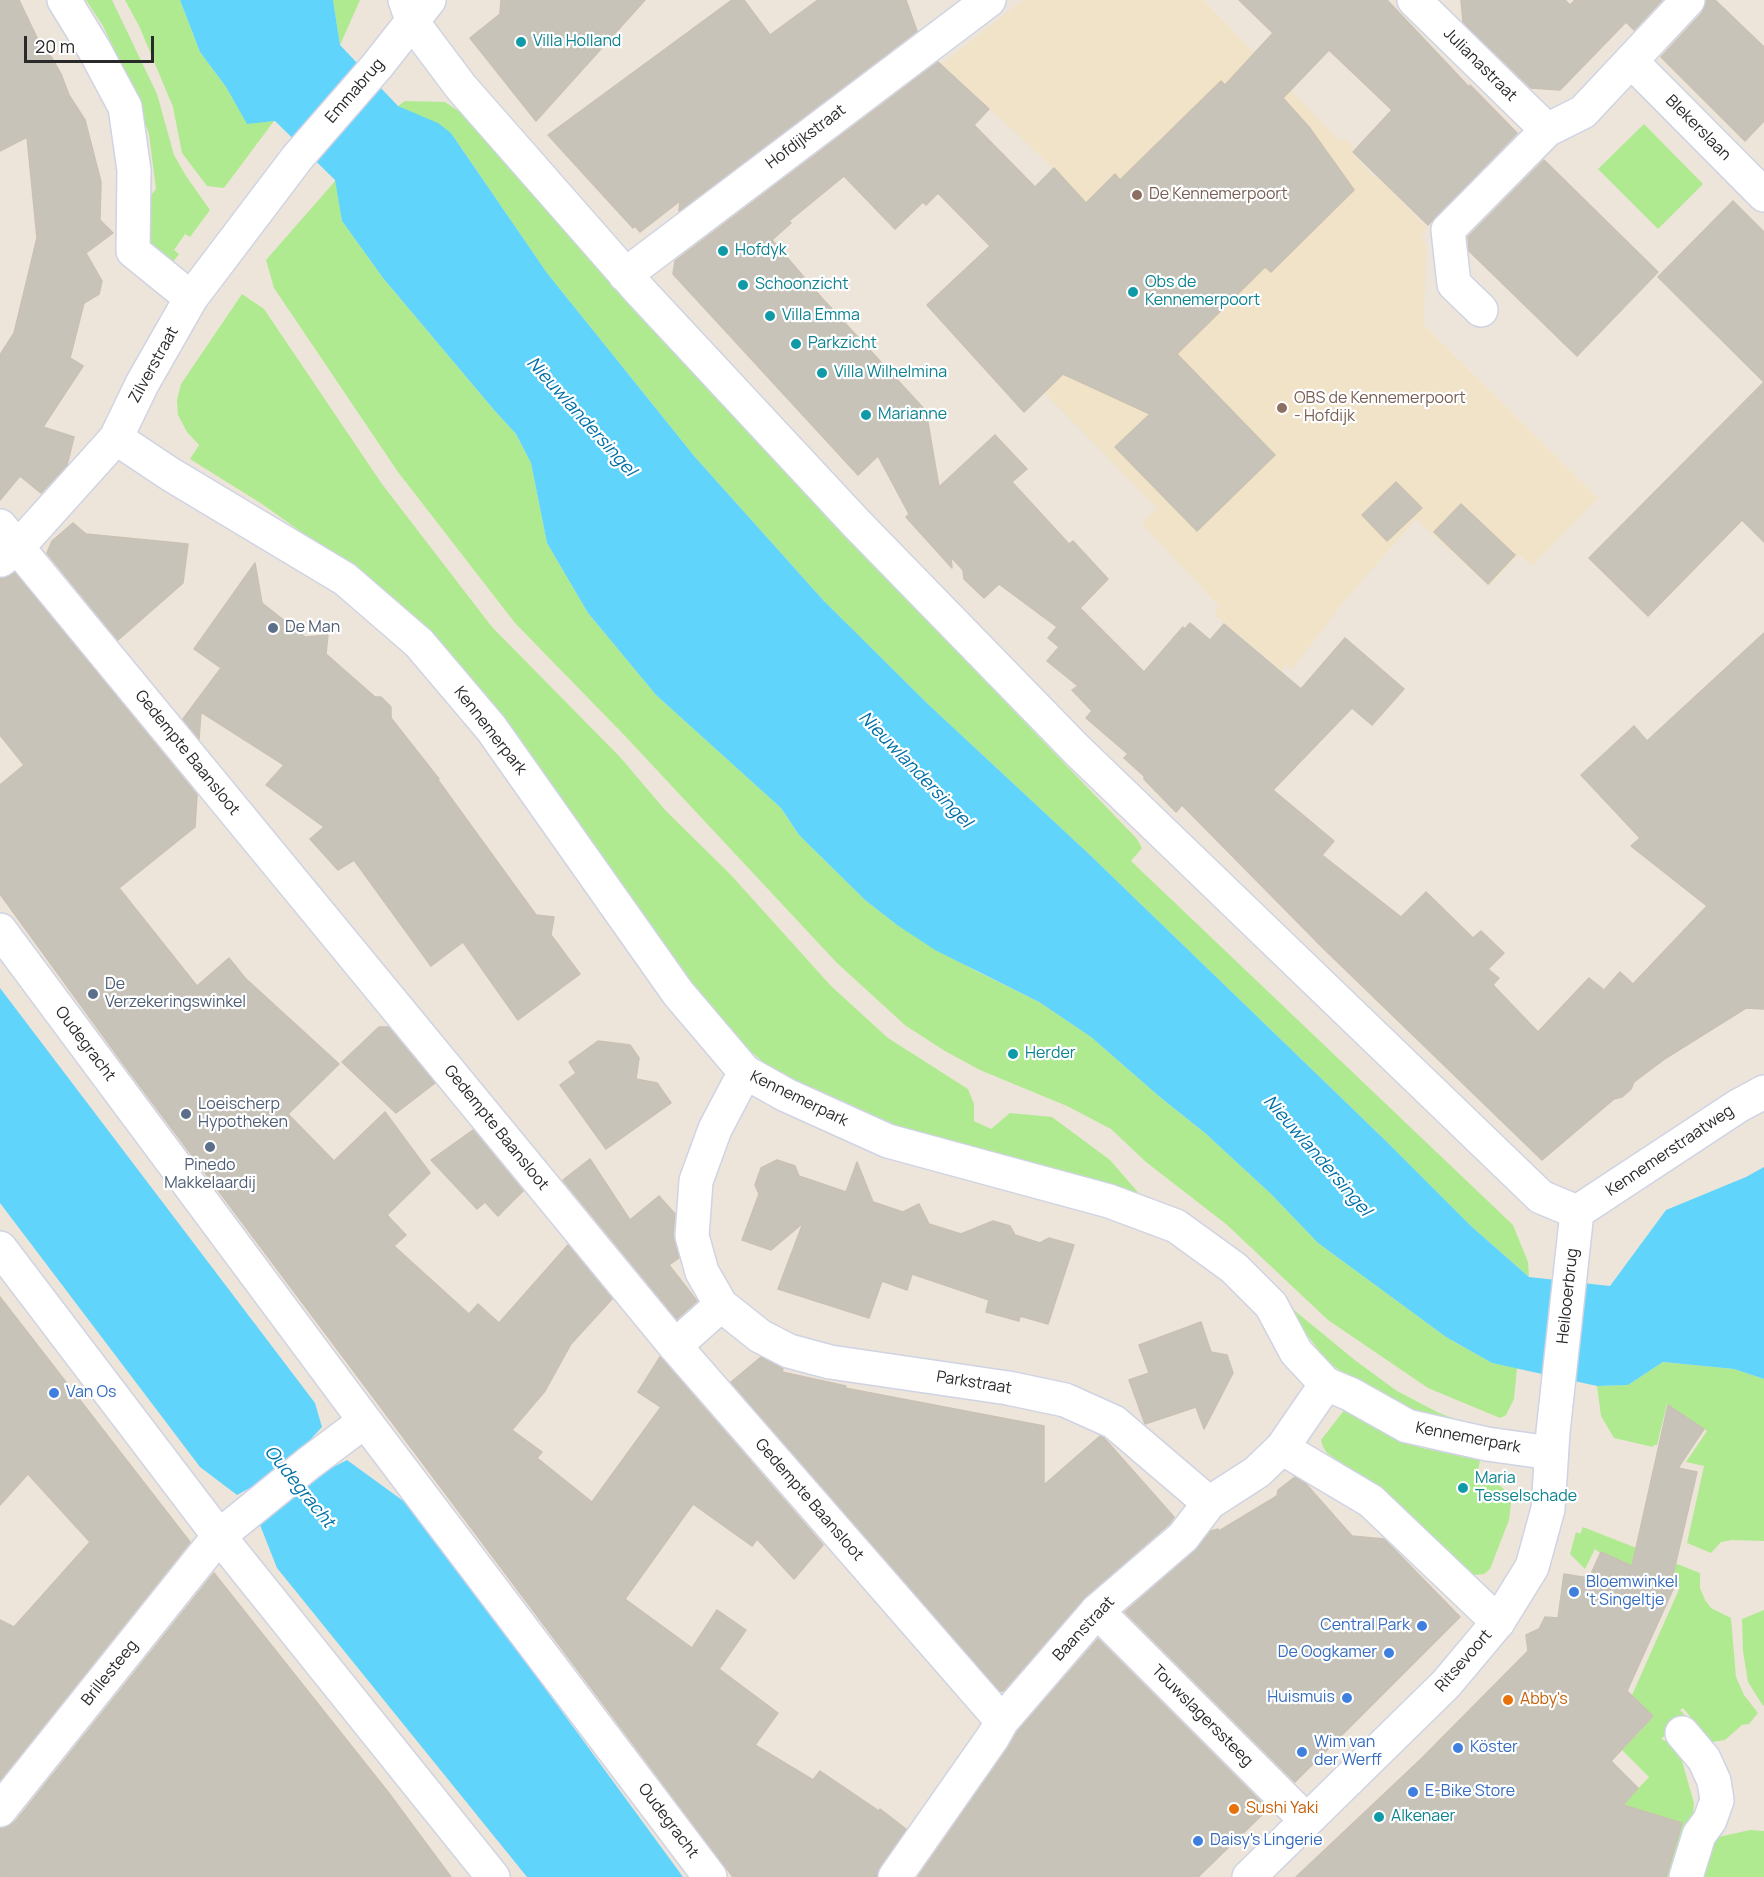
<!DOCTYPE html>
<html>
<head>
<meta charset="utf-8">
<style>
  body { margin:0 }
  #map { position:relative; width:1764px; height:1877px; overflow:hidden; background:#ede5da; font-family:Manrope,sans-serif }
  canvas { display:block }
  .scale { position:absolute; left:24px; top:36px; width:130px; height:27px; box-sizing:border-box; border:3px solid #2a2a2a; border-top:0; padding-left:8px; font-size:18px; line-height:21px; white-space:nowrap; color:#2a2a2a; -webkit-text-stroke:4px #fff; paint-order:stroke }
</style>
</head>
<body>
<div id="map">
<canvas width="1764" height="1877"></canvas>
<div class="scale">20 m</div>
</div>
<script>
const ctx = document.querySelector('canvas').getContext('2d');
ctx.lineJoin = 'round';
function paint(path, color) {
  ctx.fillStyle = color;
  ctx.fill(path, 'evenodd');
}
function toPath(rows) {
  const path = new Path2D();
  for (const r of rows) {
    path.moveTo(r[0], r[1]);
    for (let i = 2; i < r.length; i += 2) path.lineTo(r[i], r[i + 1]);
  }
  return path;
}
function strokePath(path, color, width, dash) {
  ctx.strokeStyle = color;
  ctx.lineWidth = width;
  ctx.lineCap = dash ? 'butt' : 'round';
  ctx.setLineDash(dash || []);
  ctx.stroke(path);
}
function label(font, color, halo, rows, align = 'center') {
  ctx.font = font + ' Manrope,sans-serif';
  ctx.lineWidth = 4.5;
  ctx.setLineDash([]);
  ctx.textBaseline = 'middle';
  ctx.strokeStyle = halo;
  ctx.fillStyle = color;
  for (const [text, x, y, turn = 0] of rows) {
    ctx.save();
    ctx.translate(x, y);
    ctx.rotate((+turn || 0) * Math.PI / 180);
    ctx.textAlign = isNaN(turn) ? turn : align;
    if (halo) ctx.strokeText(text, 0, 0);
    ctx.fillText(text, 0, 0);
    ctx.restore();
  }
}
paint(toPath([
  [1023,0,1203,0,1341,142,1346,139,1353,147,1353,154,1375,178,1379,178,1427,228,1421,236,1426,245,1424,325,1598,498,1532,566,1519,554,1489,586,1416,519,1345,600,1292,670,1286,665,1282,671,1214,614,1219,606,1142,524,1157,508,945,291,1064,178,942,64]
]), '#f1e3c7');
paint(toPath([
  [86,0,112,0,157,94,174,155,186,176,210,210,190,237,185,234,174,250,179,254,173,262,154,247,148,237,145,202,156,189,149,134,132,87,103,26],
  [125,0,180,0,200,52,226,87,247,123,274,121,224,188,207,186,182,153,173,107,140,28],
  [333,0,360,0,340,45],
  [405,101,445,102,460,112,640,317,866,557,1137,839,1142,848,1131,861,1513,1225,1528,1262,1529,1277,1471,1226,1386,1141,1089,854,929,705,824,601,695,457,547,273,451,133,398,106],
  [1644,124,1703,184,1658,229,1598,169],
  [336,180,342,221,383,278,494,410,516,434,531,463,547,543,588,613,656,695,781,808,799,835,865,900,897,925,974,970,1039,1002,1091,1037,1161,1098,1205,1133,1271,1194,1318,1243,1446,1337,1492,1363,1517,1368,1514,1399,1506,1415,1500,1418,1428,1388,1328,1320,1226,1224,1146,1162,1111,1129,1067,1106,980,1070,945,1051,906,1026,837,963,626,737,515,623,398,472,274,288,266,260],
  [242,294,264,309,382,484,492,627,620,757,665,810,731,875,831,986,888,1038,968,1089,974,1104,974,1121,991,1129,1010,1113,1052,1117,1110,1160,1143,1198,871,1120,781,1077,736,1039,335,556,262,504,190,459,199,445,187,432,178,415,177,400,181,384],
  [1278,1297,1356,1361,1397,1391,1439,1413,1469,1424,1491,1428,1489,1432,1412,1414,1351,1379,1327,1361],
  [1663,1362,1734,1369,1764,1379,1764,1541,1732,1540,1721,1542,1711,1553,1687,1543,1704,1466,1686,1462,1707,1431,1704,1429,1667,1404,1657,1445,1654,1445,1653,1447,1614,1438,1601,1416,1597,1386,1628,1385],
  [1345,1409,1402,1442,1422,1448,1480,1460,1477,1477,1498,1484,1507,1492,1511,1503,1509,1520,1490,1569,1484,1574,1466,1576,1374,1486,1327,1453,1323,1447,1321,1440],
  [1583,1527,1700,1573,1700,1588,1705,1600,1711,1608,1731,1618,1736,1677,1744,1695,1758,1713,1749,1724,1742,1725,1725,1740,1712,1742,1683,1708,1680,1710,1687,1717,1661,1739,1666,1741,1682,1761,1694,1803,1693,1815,1677,1877,1614,1877,1599,1830,1649,1777,1622,1750,1653,1717,1632,1695,1680,1587,1605,1554,1599,1556,1600,1553,1595,1549,1585,1569,1570,1554,1576,1532,1580,1534],
  [1764,1610,1764,1705,1763,1706,1748,1682,1743,1651,1742,1619],
  [1750,1830,1764,1831,1764,1877,1696,1877,1709,1839]
]), '#b0ea90');
paint(toPath([
  [180,0,333,0,340,45,398,106,438,123,451,133,547,273,695,457,824,601,929,705,1089,854,1386,1141,1471,1226,1529,1277,1610,1286,1666,1210,1746,1177,1764,1167,1764,1379,1734,1369,1663,1362,1628,1385,1597,1386,1492,1363,1446,1337,1318,1243,1271,1194,1205,1133,1161,1098,1091,1037,1039,1002,935,950,897,925,865,900,799,835,781,808,656,695,588,613,547,543,531,463,516,434,494,410,383,278,342,221,335,180,275,121,247,124,226,87,200,52],
  [0,988,315,1403,322,1427,298,1453,316,1476,347,1460,413,1508,683,1877,527,1877,277,1568,260,1525,285,1500,268,1478,237,1495,200,1467,0,1203]
]), '#61d4fb');
const building = toPath([
  [0,0,19,0,39,42,52,58,61,74,69,95,85,120,101,182,100,220,113,233,86,253,102,281,99,294,84,303,70,358,83,366,43,427,74,437,67,465,41,493,20,476,0,500,0,355,14,333,37,238,27,137,0,151,0,0],
  [501,0,645,0,536,121,470,38,500,14,501,0],
  [732,0,744,0,770,35,818,0,906,0,917,31,679,211,680,201,640,232,635,226,633,228,548,135,732,0],
  [1239,0,1387,0,1470,88,1470,85,1517,133,1428,225,1353,152,1392,110,1329,50,1283,98,1309,127,1354,190,1271,272,1265,267,1177,354,1275,455,1197,531,1115,447,1150,414,1063,374,1024,412,927,305,990,246,938,193,926,205,923,202,895,229,844,176,789,221,791,223,772,240,821,297,926,411,939,487,995,435,1027,469,1012,482,1069,544,1073,541,1108,579,1080,608,1144,672,1183,627,1185,629,1190,623,1210,640,1224,624,1301,689,1345,638,1404,689,1372,725,1352,708,1273,790,1334,841,1322,855,1401,917,1426,892,1473,938,1481,931,1504,953,1488,969,1499,978,1493,985,1538,1032,1589,978,1604,990,1620,972,1633,984,1707,906,1631,846,1640,838,1581,775,1634,726,1647,741,1764,633,1764,1009,1746,1008,1666,1058,1634,1082,1631,1089,1622,1097,1614,1099,1542,1160,1324,949,1182,805,1176,812,1144,779,1144,776,1124,758,1128,754,1086,718,1092,711,1072,690,1078,686,1047,661,1059,647,1048,638,1057,627,999,584,984,598,964,579,963,570,951,557,952,568,906,517,909,514,878,456,858,475,673,274,675,261,938,62,989,109,974,125,1035,187,1054,168,1086,203,1115,174,1120,180,1221,81,1225,85,1273,33,1239,0],
  [1461,0,1565,0,1570,5,1575,0,1662,0,1634,30,1626,22,1560,90,1531,88,1463,22,1461,0],
  [1706,0,1715,0,1764,47,1764,121,1745,141,1661,57,1702,13,1706,0],
  [1544,160,1658,272,1577,356,1469,251,1468,237,1544,160],
  [1733,201,1764,232,1764,542,1742,520,1648,616,1589,558,1764,382,1658,277,1733,201],
  [1396,482,1422,508,1387,541,1362,515,1396,482],
  [1461,504,1515,555,1488,584,1434,532,1461,504],
  [73,523,86,534,188,544,183,583,118,640,47,553,52,541,73,523],
  [255,563,262,603,305,637,328,635,326,654,375,697,381,697,391,707,391,718,439,779,438,780,536,915,554,917,551,935,580,974,518,1020,463,942,431,966,354,860,338,870,310,839,324,827,266,785,284,765,201,712,199,739,183,719,221,668,194,649,255,563],
  [15,573,197,795,195,827,119,888,197,986,229,958,245,978,339,1064,288,1114,334,1161,385,1112,430,1173,387,1215,406,1235,394,1246,469,1314,478,1304,499,1323,568,1245,612,1299,571,1344,545,1391,512,1430,542,1452,537,1458,592,1502,661,1407,638,1392,660,1357,823,1545,794,1579,757,1539,752,1546,693,1504,625,1599,692,1648,717,1610,746,1630,719,1669,778,1713,755,1745,813,1780,820,1771,879,1811,880,1809,906,1829,880,1866,877,1877,733,1877,125,1066,0,894,0,785,24,765,0,735,0,578,4,578,15,573],
  [379,1027,388,1027,435,1083,396,1113,342,1062,379,1027],
  [598,1041,630,1045,639,1058,636,1079,657,1083,671,1103,606,1149,560,1085,576,1073,569,1062,598,1041],
  [473,1130,523,1191,498,1216,485,1202,477,1209,431,1160,473,1130],
  [590,1159,630,1220,659,1196,675,1214,673,1235,679,1258,669,1265,697,1301,677,1319,563,1180,590,1159],
  [777,1160,795,1166,799,1176,846,1192,857,1162,873,1202,903,1212,919,1204,929,1224,961,1234,993,1221,1010,1226,1015,1235,1040,1243,1049,1238,1074,1245,1048,1324,1020,1316,1019,1321,986,1312,989,1300,912,1274,907,1290,882,1281,869,1318,778,1289,803,1223,771,1250,742,1240,759,1194,755,1185,761,1168,777,1160],
  [0,1297,190,1542,0,1780,0,1620,14,1627,90,1542,28,1474,0,1505,0,1297],
  [1201,1322,1211,1352,1227,1355,1233,1373,1204,1429,1196,1407,1145,1424,1129,1380,1149,1373,1139,1345,1201,1322],
  [761,1357,783,1369,782,1372,846,1386,845,1388,1044,1426,1044,1485,1100,1436,1104,1438,1174,1517,1169,1524,1085,1597,1003,1691,1000,1691,731,1382,761,1357],
  [1668,1405,1704,1429,1678,1468,1697,1472,1671,1583,1675,1585,1627,1691,1653,1716,1611,1761,1638,1788,1623,1805,1682,1823,1666,1877,1296,1877,1421,1759,1528,1651,1526,1635,1539,1629,1545,1617,1558,1618,1564,1574,1589,1578,1601,1552,1632,1566,1668,1405],
  [1295,1477,1306,1484,1352,1536,1384,1539,1460,1617,1295,1782,1125,1612,1195,1551,1211,1531,1218,1529,1219,1531,1277,1496,1278,1490,1295,1477],
  [214,1573,388,1792,451,1877,0,1877,0,1828,7,1827,15,1822,214,1573],
  [1098,1639,1268,1809,1198,1877,918,1877,1008,1748,1017,1732,1098,1639]
]);
paint(building, '#c8c3b9');
strokePath(building, '#c9c1b3', 1.5);
const pedestrian = toPath([
  [1282,1448,1371,1501,1498,1622],
  [1097,1611,1306,1820],
  [0,1810,219,1536]
]);
const minor = toPath([
  [64,0,94,49,125,107,134,170,133,251,191,298],
  [405,0,413,23,461,87,640,291,856,523,1077,750,1541,1197,1577,1212],
  [1414,0,1547,130],
  [1631,61,1764,195],
  [625,275,989,0],
  [1481,310,1454,284,1448,230,1547,130,1583,112,1688,0],
  [116,438,170,474,345,579,419,643,491,728,678,993,745,1072,786,1095,888,1141,1109,1201,1176,1226,1234,1268,1271,1305,1296,1352,1326,1384,1350,1394,1407,1426,1487,1444,1551,1453],
  [0,526,675,1346,1002,1721],
  [1,560,18,547,116,438,142,384,191,298,297,158,377,66,429,0],
  [0,930,365,1421,710,1877],
  [745,1072,715,1129,696,1181,692,1236,702,1272,721,1305,760,1336,789,1351,830,1362,1008,1388,1065,1400,1114,1422,1209,1503],
  [1577,1212,1738,1106,1764,1092],
  [0,1248,219,1536,493,1877],
  [675,1346,721,1305],
  [219,1536,309,1463,365,1421],
  [1682,1733,1704,1759,1714,1781,1717,1800,1710,1820,1699,1835,1686,1877],
  [895,1877,993,1737,1002,1721,1097,1611,1183,1537,1209,1503,1257,1472,1282,1448,1326,1384],
  [1249,1877,1446,1684,1498,1622,1532,1567,1548,1509,1553,1432,1577,1212]
]);
strokePath(pedestrian, '#cfd3e4', 36);
strokePath(minor, '#cfd3e4', 36);
strokePath(pedestrian, '#fff', 33);
strokePath(minor, '#fff', 33);
for (const [x, y, r, color] of [
  [521,42,6,"#0f9aa8"],
  [1137,195,6,"#8d6e63"],
  [723,251,6,"#0f9aa8"],
  [743,285,6,"#0f9aa8"],
  [1133,292,6,"#0f9aa8"],
  [770,316,6,"#0f9aa8"],
  [796,344,6,"#0f9aa8"],
  [822,373,6,"#0f9aa8"],
  [1282,408,6,"#8d6e63"],
  [866,415,6,"#0f9aa8"],
  [273,628,6,"#5c6f8a"],
  [93,994,6,"#5c6f8a"],
  [1013,1054,6,"#0f9aa8"],
  [186,1114,6,"#5c6f8a"],
  [210,1147,6,"#5c6f8a"],
  [54,1393,6,"#3f7fe0"],
  [1463,1488,6,"#0f9aa8"],
  [1574,1592,6,"#3f7fe0"],
  [1422,1626,6,"#3f7fe0"],
  [1389,1653,6,"#3f7fe0"],
  [1347,1698,6,"#3f7fe0"],
  [1508,1700,6,"#e8710a"],
  [1458,1748,6,"#3f7fe0"],
  [1302,1752,6,"#3f7fe0"],
  [1413,1792,6,"#3f7fe0"],
  [1234,1809,6,"#e8710a"],
  [1379,1817,6,"#0f9aa8"],
  [1198,1841,6,"#3f7fe0"]
]) {
  const dot = new Path2D();
  dot.arc(x, y, r, 0, 2 * Math.PI);
  ctx.fillStyle = color;
  ctx.fill(dot);
  strokePath(dot, '#fff', 2);
}
label('16px', '#0d838f', '#fff', [
  ["Villa Holland",533,42],
  ["Hofdyk",735,251],
  ["Obs de",1145,283],
  ["Kennemerpoort",1145,301],
  ["Schoonzicht",755,285],
  ["Villa Emma",782,316],
  ["Parkzicht",808,344],
  ["Villa Wilhelmina",834,373],
  ["Marianne",878,415],
  ["Herder",1025,1054],
  ["Maria",1475,1479],
  ["Tesselschade",1475,1497],
  ["Alkenaer",1391,1817]
], 'left');
label('16px', '#2a2a2a', '#fff', [
  ["Julianastraat",1480,65,45],
  ["Emmabrug",355,91,-49],
  ["Blekerslaan",1698,128,45],
  ["Hofdijkstraat",806,137,-37],
  ["Zilverstraat",154,365,-61],
  ["Kennemerpark",490,731,52],
  ["Gedempte Baansloot",187,753,51],
  ["Oudegracht",85,1044,53],
  ["Kennemerpark",799,1099,26],
  ["Gedempte Baansloot",496,1128,51],
  ["Kennemerstraatweg",1670,1151,-34],
  ["Heilooerbrug",1568,1296,-84],
  ["Parkstraat",974,1383,9],
  ["Kennemerpark",1468,1438,11],
  ["Gedempte Baansloot",809,1500,49],
  ["Baanstraat",1084,1629,-47],
  ["Ritsevoort",1464,1661,-49],
  ["Brillesteeg",110,1673,-51],
  ["Touwslagerssteeg",1202,1716,45],
  ["Oudegracht",668,1821,53]
]);
label('16px', '#785e54', '#fff', [
  ["De Kennemerpoort",1149,195],
  ["OBS de Kennemerpoort",1294,399],
  ["- Hofdijk",1294,417]
], 'left');
label('16px', '#4e5e75', '#fff', [
  ["De Man",285,628],
  ["De",105,985],
  ["Verzekeringswinkel",105,1003],
  ["Loeischerp",198,1105],
  ["Hypotheken",198,1123],
  ["Pinedo",210,1166,"center"],
  ["Makkelaardij",210,1184,"center"]
], 'left');
label('16px', '#366cbe', '#fff', [
  ["Van Os",66,1393],
  ["Bloemwinkel",1586,1583],
  ["'t Singeltje",1586,1601],
  ["Central Park",1410,1626,"right"],
  ["De Oogkamer",1377,1653,"right"],
  ["Huismuis",1335,1698,"right"],
  ["Wim van",1314,1743],
  ["der Werff",1314,1761],
  ["Köster",1470,1748],
  ["E-Bike Store",1425,1792],
  ["Daisy's Lingerie",1210,1841]
], 'left');
label('16px', '#c56008', '#fff', [
  ["Abby's",1520,1700],
  ["Sushi Yaki",1246,1809]
], 'left');
label('italic 18px', '#0070a7', '#fff', [
  ["Nieuwlandersingel",581,417,48],
  ["Nieuwlandersingel",915,770,46],
  ["Nieuwlandersingel",1317,1156,49],
  ["Oudegracht",299,1487,51]
]);
</script>
</body>
</html>
